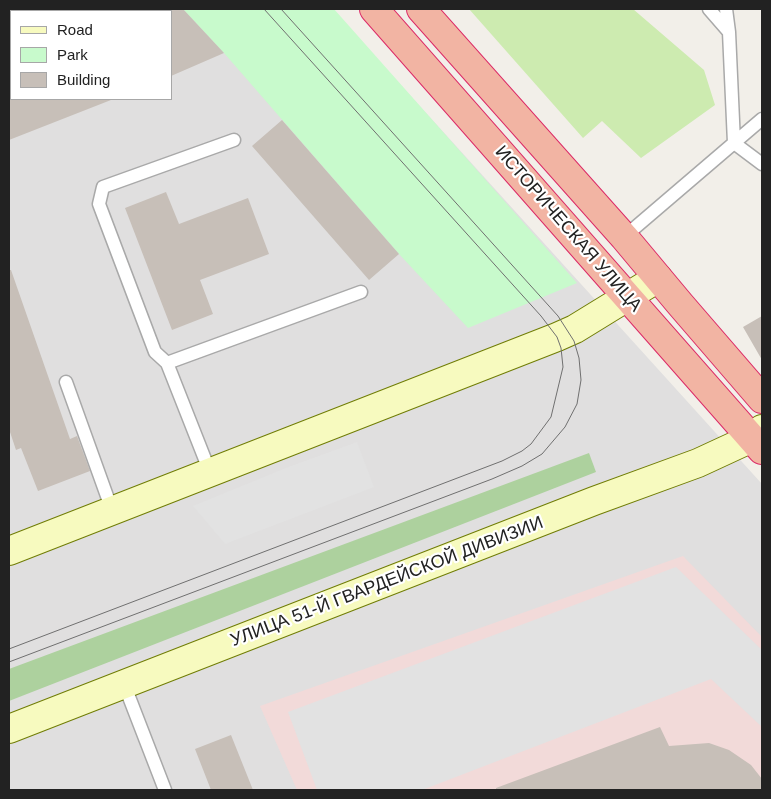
<!DOCTYPE html>
<html>
<head>
<meta charset="utf-8">
<style>
  body { margin:0 }
  #map { position:relative; width:771px; height:799px; overflow:hidden; background:#f2efe9; font-family:Arial,sans-serif }
  canvas { display:block }
  .frame { position:absolute; inset:0; border:10px solid #222; pointer-events:none }
  .legend { position:absolute; left:10px; top:10px; width:162px; height:90px; box-sizing:border-box; background:#fff; border:1px solid #a7a7a7; margin:0; padding:6px 9px; list-style:none; font-size:15px; color:#222 }
  .legend li { display:flex; align-items:center; gap:10px; height:25px }
  .legend b { width:25px; border:1px solid #a7a7a7 }
</style>
</head>
<body>
<div id="map">
<canvas width="771" height="799"></canvas>
<div class="frame"></div>
<ul class="legend">
<li><b style="height:6px;background:#f7fabf"></b>Road</li>
<li><b style="height:14px;background:#c8facc"></b>Park</li>
<li><b style="height:14px;background:#c7bfb8"></b>Building</li>
</ul>
</div>
<script>
const ctx = document.querySelector('canvas').getContext('2d');
ctx.lineJoin = 'round';
function paint(path, color) {
  ctx.fillStyle = color;
  ctx.fill(path, 'evenodd');
}
function toPath(rows) {
  const path = new Path2D();
  for (const r of rows) {
    path.moveTo(r[0], r[1]);
    for (let i = 2; i < r.length; i += 2) path.lineTo(r[i], r[i + 1]);
  }
  return path;
}
function strokePath(path, color, width, dash) {
  ctx.strokeStyle = color;
  ctx.lineWidth = width;
  ctx.lineCap = dash ? 'butt' : 'round';
  ctx.setLineDash(dash || []);
  ctx.stroke(path);
}
function label(font, color, halo, rows, align = 'center') {
  ctx.font = font + ' Arial,sans-serif';
  ctx.lineWidth = 4.5;
  ctx.setLineDash([]);
  ctx.textBaseline = 'middle';
  ctx.strokeStyle = halo;
  ctx.fillStyle = color;
  for (const [text, x, y, turn = 0] of rows) {
    ctx.save();
    ctx.translate(x, y);
    ctx.rotate((+turn || 0) * Math.PI / 180);
    ctx.textAlign = isNaN(turn) ? turn : align;
    if (halo) ctx.strokeText(text, 0, 0);
    ctx.fillText(text, 0, 0);
    ctx.restore();
  }
}
paint(toPath([
  [9,9,332,9,762,484,762,790,9,790],
  [11,11,171,11,171,99,11,99]
]), '#e0dfdf');
paint(toPath([
  [683,556,762,637,762,790,297,790,260,706]
]), '#f2dad9');
paint(toPath([
  [469,9,633,9,704,70,715,105,641,158,602,121,583,138]
]), '#cdebb0');
paint(toPath([
  [589,453,596,472,9,701,9,669]
]), '#add19e');
paint(toPath([
  [183,9,334,9,577,283,468,328,399,254,224,53]
]), '#c8facc');
paint(toPath([
  [9,9,41,9,43,11,11,11,11,24,9,25],
  [357,442,374,487,225,544,193,506,291,466],
  [676,567,762,650,762,727,711,679,422,790,317,790,288,712]
]), '#e2e2e2');
paint(toPath([
  [171,9,183,9,224,53,171,76],
  [9,99,111,99,111,100,9,140],
  [282,120,399,254,369,280,252,146],
  [166,192,179,224,248,198,269,254,200,280,213,314,172,330,125,208],
  [9,270,11,270,70,439,77,436,90,471,38,491,21,448,16,450,9,429],
  [762,316,762,360,743,327],
  [660,727,669,746,709,743,729,750,751,765,762,779,762,790,496,790,496,788],
  [231,735,253,790,211,790,195,749]
]), '#c7bfb8');
const service = toPath([
  [709,9,729,32],
  [726,9,729,32,734,143,762,164],
  [624,237,762,119],
  [167,363,155,352,99,204,103,187,234,140],
  [66,382,112,510],
  [210,472,167,363,361,292],
  [124,684,165,790]
]);
const secondary = toPath([
  [9,551,557,337,575,329,658,278],
  [9,729,594,501,698,463,752,438,762,429]
]);
const trunk = toPath([
  [374,9,762,450],
  [421,9,624,237,680,304,762,399]
]);
strokePath(service, '#a9a9a9', 15);
strokePath(secondary, '#707d05', 30);
strokePath(trunk, '#dc2a67', 30);
strokePath(service, '#fff', 12);
strokePath(secondary, '#f7fabf', 28);
strokePath(trunk, '#f2b4a3', 28);
strokePath(toPath([
  [9,649,502,461,522,451,531,444,551,417,563,367,561,348,557,337,541,316,264,9],
  [9,662,492,479,522,466,542,454,565,427,577,404,581,380,579,358,574,341,558,316,281,9]
]), '#707070', 1);
label('18px', '#222', '#fff', [
  ["ИСТОРИЧЕСКАЯ УЛИЦА",568,229,49],
  ["УЛИЦА 51-Й ГВАРДЕЙСКОЙ ДИВИЗИИ",387,582,-21]
]);
</script>
</body>
</html>
